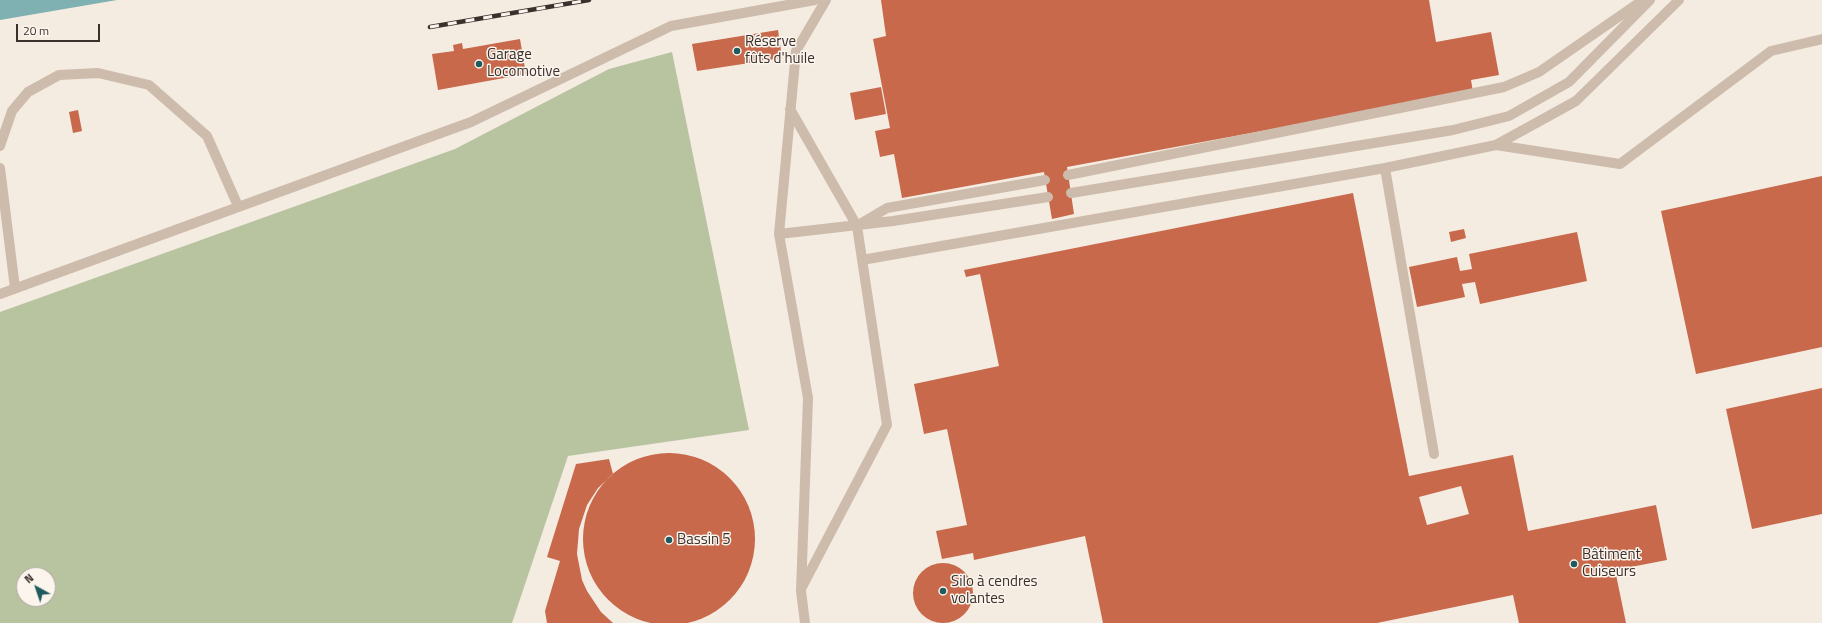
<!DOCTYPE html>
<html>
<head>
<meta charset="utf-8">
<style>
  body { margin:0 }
  #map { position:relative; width:1822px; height:623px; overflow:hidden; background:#f4ebe1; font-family:"Titillium Web",sans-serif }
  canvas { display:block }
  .north { position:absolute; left:16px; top:567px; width:40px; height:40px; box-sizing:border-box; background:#fbf5ee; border:1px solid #aea6a0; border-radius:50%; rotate:320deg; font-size:11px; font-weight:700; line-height:16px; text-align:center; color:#3b302b }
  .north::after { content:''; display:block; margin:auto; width:14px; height:18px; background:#1f5a5e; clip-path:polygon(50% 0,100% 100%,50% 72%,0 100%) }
  .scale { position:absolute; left:16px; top:24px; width:84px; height:18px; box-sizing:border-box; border:2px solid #3b302b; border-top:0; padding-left:5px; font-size:12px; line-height:14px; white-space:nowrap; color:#3b302b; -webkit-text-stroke:3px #fbf5ee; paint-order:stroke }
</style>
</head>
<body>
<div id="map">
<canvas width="1822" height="623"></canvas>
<div class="north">N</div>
<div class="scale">20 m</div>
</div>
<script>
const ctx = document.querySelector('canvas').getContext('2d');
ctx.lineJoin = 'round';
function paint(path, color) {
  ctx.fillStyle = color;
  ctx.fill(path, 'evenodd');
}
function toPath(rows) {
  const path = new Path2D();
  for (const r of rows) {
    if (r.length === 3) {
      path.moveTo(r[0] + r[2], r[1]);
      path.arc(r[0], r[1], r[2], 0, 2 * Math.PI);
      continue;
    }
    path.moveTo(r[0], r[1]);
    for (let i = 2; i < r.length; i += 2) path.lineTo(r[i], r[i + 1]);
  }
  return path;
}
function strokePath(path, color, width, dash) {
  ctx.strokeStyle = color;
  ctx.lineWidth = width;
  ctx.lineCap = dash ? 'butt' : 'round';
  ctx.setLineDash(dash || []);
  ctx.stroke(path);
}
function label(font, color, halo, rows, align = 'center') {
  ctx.font = font + ' "Titillium Web",sans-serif';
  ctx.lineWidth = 3;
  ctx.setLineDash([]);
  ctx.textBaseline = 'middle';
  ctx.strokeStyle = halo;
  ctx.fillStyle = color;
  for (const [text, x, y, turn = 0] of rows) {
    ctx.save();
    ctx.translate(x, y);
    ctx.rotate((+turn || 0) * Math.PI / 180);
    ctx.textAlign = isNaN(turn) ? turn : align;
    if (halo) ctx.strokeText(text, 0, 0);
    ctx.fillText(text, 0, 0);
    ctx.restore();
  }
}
paint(toPath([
  [672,52,749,430,568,456,512,623,0,623,0,312,455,149,609,69],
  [24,575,48,575,48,599,24,599]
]), '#b8c4a0');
paint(toPath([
  [0,0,117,0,0,20]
]), '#7fb0b2');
paint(toPath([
  [881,0,1429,0,1436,42,1491,32,1499,75,1471,80,1473,92,1067,167,1074,214,1052,219,1044,172,902,198,894,154,880,157,875,131,890,128,873,39,886,36],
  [778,30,782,58,697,71,692,44],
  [520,39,526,74,438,90,432,54,454,51,453,45,462,43,463,49],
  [881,87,886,114,855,120,850,93],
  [78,110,82,131,73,133,69,112],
  [1822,176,1822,347,1696,374,1661,211],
  [1353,193,1409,476,1513,455,1528,531,1656,505,1667,560,1615,570,1626,623,1519,623,1513,595,1377,623,1103,623,1085,536,974,560,973,553,942,559,936,531,967,525,947,429,924,434,914,384,999,366,980,274,966,277,964,270],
  [1461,486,1469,514,1427,525,1419,497],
  [1464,229,1466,238,1451,242,1449,232],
  [1577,232,1587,281,1480,304,1475,282,1462,284,1465,297,1417,307,1409,267,1457,257,1460,271,1472,269,1469,254],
  [1822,388,1822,514,1752,529,1726,409],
  [669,539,86],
  [609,459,613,474,598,488,587,505,579,529,577,554,582,580,587,591,601,612,613,623,547,623,545,611,560,561,547,557,576,464],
  [943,593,30]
]), '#c8694b');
strokePath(toPath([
  [790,109,857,226,887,425,802,587],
  [1496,145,1620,164,1771,51,1822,39],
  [0,146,12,111,28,92,59,75,98,73,149,85,207,136,238,206],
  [0,168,15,288],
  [1385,168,1434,454],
  [1068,175,1504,87,1539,72,1643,0],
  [1071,193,1453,130,1509,116,1569,82,1650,0],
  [860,224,887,208,1045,180],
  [779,234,796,51,826,0],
  [862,260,1385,168,1496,145,1576,101,1679,0],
  [0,294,471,122,671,26,815,0],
  [805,623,801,591,808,398,779,234,893,221,1048,197]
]), '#cdbbac', 10);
const rail = toPath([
  [430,27,589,0]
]);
strokePath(rail, '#3b302b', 4.5);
strokePath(rail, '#fbf5ee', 3, [9]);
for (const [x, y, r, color] of [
  [737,51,4,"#1f5a5e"],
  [479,64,4,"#1f5a5e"],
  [669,540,4,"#1f5a5e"],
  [1574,564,4,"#1f5a5e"],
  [943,591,4,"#1f5a5e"]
]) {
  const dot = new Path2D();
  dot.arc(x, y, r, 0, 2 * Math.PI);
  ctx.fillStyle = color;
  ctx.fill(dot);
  strokePath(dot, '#fbf5ee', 1.5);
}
label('15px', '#3b302b', '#fbf5ee', [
  ["Réserve",745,42],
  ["fûts d'huile",745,59],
  ["Garage",487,55],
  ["Locomotive",487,72],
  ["Bassin 5",677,540],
  ["Bâtiment",1582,555],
  ["Cuiseurs",1582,572],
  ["Silo à cendres",951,582],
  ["volantes",951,599]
], 'left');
</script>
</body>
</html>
